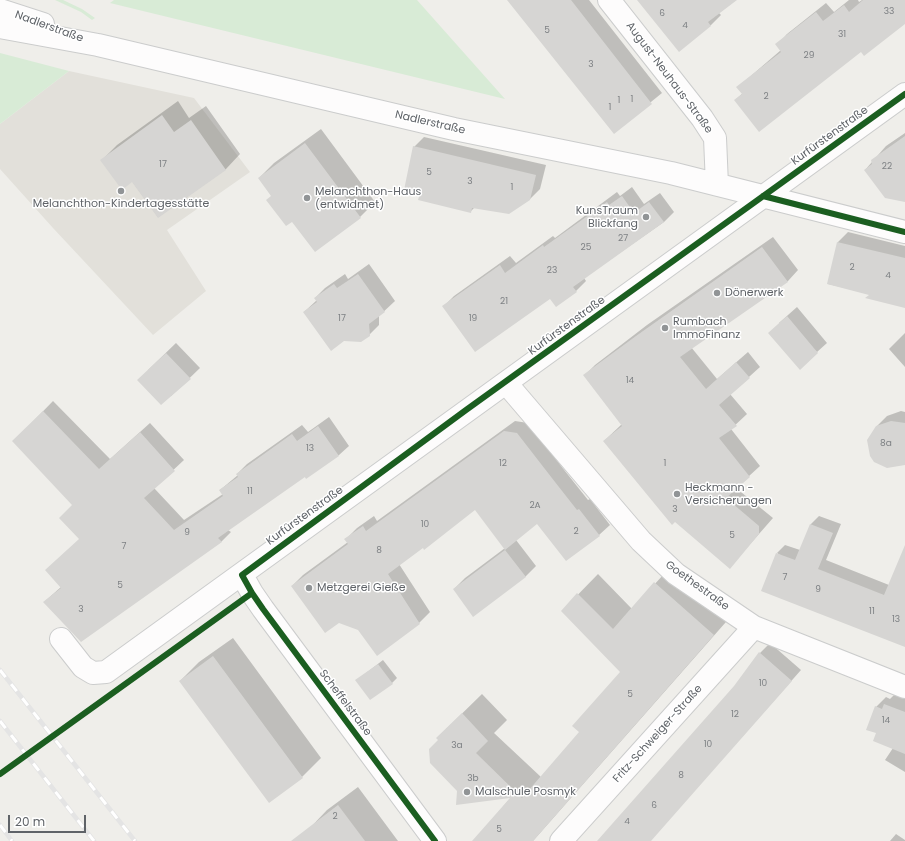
<!DOCTYPE html>
<html>
<head>
<meta charset="utf-8">
<style>
  body { margin:0 }
  #map { position:relative; width:905px; height:841px; overflow:hidden; background:#efeeea; font-family:Poppins,sans-serif }
  canvas { display:block }
  .scale { position:absolute; left:8px; top:815px; width:78px; height:18px; box-sizing:border-box; border:2px solid #5f6368; border-top:0; padding-left:5px; font-size:12px; line-height:14px; white-space:nowrap; color:#5f6368; -webkit-text-stroke:3px #fff; paint-order:stroke }
</style>
</head>
<body>
<div id="map">
<canvas width="905" height="841"></canvas>
<div class="scale">20 m</div>
</div>
<script>
const ctx = document.querySelector('canvas').getContext('2d');
ctx.lineJoin = 'round';
function paint(path, color) {
  ctx.fillStyle = color;
  ctx.fill(path, 'evenodd');
}
function toPath(rows) {
  const path = new Path2D();
  for (const r of rows) {
    path.moveTo(r[0], r[1]);
    for (let i = 2; i < r.length; i += 2) path.lineTo(r[i], r[i + 1]);
  }
  return path;
}
function strokePath(path, color, width, dash) {
  ctx.strokeStyle = color;
  ctx.lineWidth = width;
  ctx.lineCap = dash ? 'butt' : 'round';
  ctx.setLineDash(dash || []);
  ctx.stroke(path);
}
function label(font, color, halo, rows, align = 'center') {
  ctx.font = font + ' Poppins,sans-serif';
  ctx.lineWidth = 3;
  ctx.setLineDash([]);
  ctx.textBaseline = 'middle';
  ctx.strokeStyle = halo;
  ctx.fillStyle = color;
  for (const [text, x, y, turn = 0] of rows) {
    ctx.save();
    ctx.translate(x, y);
    ctx.rotate((+turn || 0) * Math.PI / 180);
    ctx.textAlign = isNaN(turn) ? turn : align;
    if (halo) ctx.strokeText(text, 0, 0);
    ctx.fillText(text, 0, 0);
    ctx.restore();
  }
}
paint(toPath([
  [69,71,194,98,250,172,167,230,206,291,153,335,53,228,0,169,0,124]
]), '#e2e0da');
paint(toPath([
  [55,0,63,0,82,9,95,18,92,20,81,12],
  [114,0,417,0,505,99,110,3],
  [0,53,69,71,0,124]
]), '#d8ebd6');
paint(toPath([
  [508,0,589,0,662,93,614,132],
  [639,0,736,0,719,13,721,15,711,25,679,51],
  [849,0,858,0,859,2,862,0,905,0,905,22,861,50,735,100,743,93,738,87,781,50,777,45,787,34,826,3,834,12],
  [178,101,189,118,206,106,240,154,226,169,158,217,132,181,102,160,117,145],
  [321,129,375,202,360,217,272,195,259,178,274,163],
  [905,133,905,201,865,170,886,146],
  [424,137,546,165,540,189,530,199,475,207,470,212,421,193,414,147],
  [632,187,644,204,660,193,674,212,664,222,584,278,586,281,576,291,550,298,444,306,454,296,510,256,516,263,553,236,555,238,617,192,620,196],
  [848,232,905,246,905,302,828,284,838,242],
  [773,237,798,270,788,281,691,347,717,379,748,352,760,367,730,394,747,414,731,429,760,466,736,488,773,518,730,567,604,441,622,424,585,375,595,365,647,325],
  [369,264,395,301,379,316,379,325,369,335,304,312,317,300,315,298,325,288,345,274,348,279],
  [797,307,827,343,817,352,779,323],
  [905,333,905,367,889,349],
  [176,343,200,368,171,396,148,370],
  [53,401,110,459,150,423,184,460,154,488,184,520,223,494,220,490,238,475,237,474,247,464,302,425,308,432,329,417,349,446,339,455,306,478,305,476,228,530,231,532,221,542,44,602,61,587,46,570,80,539,73,505,14,441],
  [901,411,905,412,905,462,876,427,887,416],
  [515,421,528,423,565,471,588,500,590,499,610,525,599,535,538,522,516,540,536,566,525,577,454,589,465,578,505,548,475,509,399,564,430,612,419,623,359,629,292,586,303,575,348,542,346,539,357,528,374,516,377,521],
  [819,516,841,524,826,560,889,585,905,551,905,646,777,553,785,545,800,550,811,524],
  [674,563,733,614,533,841,474,841,512,796,458,791,431,763,440,740,437,738,482,694,507,720,494,733,541,777,580,732,621,672,562,611,598,574,632,609],
  [233,638,321,758,302,777,180,681,199,662],
  [770,643,801,670,650,841,599,841,735,687,760,653],
  [383,660,397,678,392,683,357,680],
  [894,695,905,699,905,772,885,760,893,748,877,733,876,707,886,697,890,699],
  [358,787,398,841,316,841,308,830,327,810],
  [896,834,905,840,905,841,890,841]
]), '#0003');
paint(toPath([
  [507,0,571,0,652,104,614,134],
  [637,0,737,0,708,22,711,26,679,52],
  [863,0,905,0,905,24,864,56,861,52,759,132,734,100,742,94,736,87,781,52,775,44,816,12,823,21,844,5,849,12],
  [162,115,174,132,191,120,226,170,158,218,132,182,122,190,100,160],
  [905,136,905,202,885,198,864,170,872,164,871,160],
  [305,143,361,218,315,252,292,222,286,226,266,200,271,196,258,178],
  [413,146,536,175,530,200,509,214,472,208,471,213,418,200,420,193,404,190],
  [622,196,634,213,649,202,664,222,573,287,577,292,556,307,550,299,475,352,442,306,500,265,505,273,543,245,544,247,607,202,609,205],
  [837,242,905,258,905,308,865,298,869,295,827,284],
  [762,247,788,282,680,357,706,389,736,362,750,378,719,405,737,426,719,438,750,477,726,498,759,526,759,534,730,569,675,522,672,525,603,441,622,426,583,375,636,336],
  [358,274,385,312,369,324,370,336,361,342,344,341,331,351,303,312,317,302,314,298,334,284,337,288],
  [787,316,818,353,800,370,768,333],
  [166,353,191,379,161,405,137,380],
  [43,411,99,469,140,432,175,471,144,498,174,530,223,496,219,490,238,477,236,474,292,434,297,441,318,426,339,456,306,479,305,477,218,538,222,542,81,642,43,602,61,588,45,570,79,539,59,518,72,505,12,441],
  [891,421,905,423,905,465,887,468,874,462,870,456,867,440,876,426],
  [504,431,517,433,555,482,577,510,579,509,600,536,566,561,537,524,505,550,526,577,473,617,453,589,505,550,475,510,424,550,423,548,388,574,420,624,377,656,358,630,339,623,325,633,291,586,348,544,344,539,363,526,366,531],
  [810,524,833,533,818,569,884,595,905,545,905,647,761,591,776,553,795,560],
  [654,582,714,635,533,841,472,841,510,798,456,805,457,791,430,763,429,749,438,740,436,738,462,713,488,741,476,753,522,798,579,732,572,726,620,672,561,611,577,593,613,629],
  [759,652,792,681,651,841,597,841,734,686],
  [213,656,303,778,269,803,179,681],
  [378,664,393,684,370,700,355,680],
  [884,704,905,712,905,754,873,741,876,733,866,730,875,706,882,709],
  [338,805,365,841,291,841]
]), '#d6d5d3');
const minor = toPath([
  [609,0,702,118,715,138,717,185],
  [0,10,43,24],
  [0,27,98,45,454,129,671,173,905,232],
  [506,383,641,541,676,574,754,627,905,687],
  [242,575,252,593,263,609,435,841],
  [61,639,83,667,93,673,106,672,905,94],
  [561,841,754,627]
]);
strokePath(minor, '#cbcccc', 24);
strokePath(minor, '#fdfcfc', 22);
const rail = toPath([
  [0,670,135,841],
  [0,721,94,841],
  [0,825,12,841]
]);
strokePath(rail, '#e4e4e4', 4.5);
strokePath(rail, '#fff', 3, [9]);
strokePath(toPath([
  [763,196,905,232],
  [0,774,252,593],
  [435,841,263,609,252,593,242,575,466,410,905,94]
]), '#1b5e20', 6);
for (const [x, y, r, color] of [
  [121,191,4,"#919496"],
  [307,198,4,"#919496"],
  [646,217,4,"#919496"],
  [717,293,4,"#919496"],
  [665,328,4,"#919496"],
  [677,494,4,"#919496"],
  [309,588,4,"#919496"],
  [467,792,4,"#919496"]
]) {
  const dot = new Path2D();
  dot.arc(x, y, r, 0, 2 * Math.PI);
  ctx.fillStyle = color;
  ctx.fill(dot);
  strokePath(dot, '#fff', 1.5);
}
label('9px', '#7e8184', null, [
  ["33",889,12],
  ["6",662,14],
  ["4",685,26],
  ["5",547,31],
  ["31",842,35],
  ["29",809,56],
  ["3",591,65],
  ["2",766,97],
  ["1",632,100],
  ["1",619,101],
  ["1",610,108],
  ["17",163,165],
  ["22",887,167],
  ["5",429,173],
  ["3",470,182],
  ["1",512,188],
  ["27",623,239],
  ["25",586,248],
  ["2",852,268],
  ["23",552,271],
  ["4",888,276],
  ["21",504,302],
  ["17",342,319],
  ["19",473,319],
  ["14",630,381],
  ["8a",886,444],
  ["13",310,449],
  ["12",503,464],
  ["1",665,464],
  ["11",250,492],
  ["2A",535,506],
  ["3",675,510],
  ["10",425,525],
  ["2",576,532],
  ["9",187,533],
  ["5",732,536],
  ["7",124,547],
  ["8",379,551],
  ["7",785,578],
  ["5",120,586],
  ["9",818,590],
  ["3",81,610],
  ["11",872,612],
  ["13",896,620],
  ["10",763,684],
  ["5",630,695],
  ["12",735,715],
  ["14",886,721],
  ["10",708,745],
  ["3a",457,746],
  ["8",681,776],
  ["3b",473,779],
  ["6",654,806],
  ["2",335,817],
  ["4",627,822],
  ["5",499,830]
]);
label('11px', '#5f6368', '#fff', [
  ["Nadlerstraße",49,27,20],
  ["August-Neuhaus-Straße",669,78,53],
  ["Nadlerstraße",430,123,13],
  ["Kurfürstenstraße",830,136,-36],
  ["Kurfürstenstraße",567,326,-36],
  ["Kurfürstenstraße",305,516,-36],
  ["Goethestraße",697,586,36],
  ["Scheffelstraße",345,703,53],
  ["Fritz-Schweiger-Straße",658,734,-48]
]);
label('11px', '#5f6368', '#fff', [
  ["Melanchthon-Haus",315,192],
  ["(entwidmet)",315,205],
  ["Melanchthon-Kindertagesstätte",121,204,"center"],
  ["KunsTraum",638,211,"right"],
  ["Blickfang",638,224,"right"],
  ["Dönerwerk",725,293],
  ["Rumbach",673,322],
  ["ImmoFinanz",673,335],
  ["Heckmann -",685,488],
  ["Versicherungen",685,501],
  ["Metzgerei Gieße",317,588],
  ["Malschule Posmyk",475,792]
], 'left');
</script>
</body>
</html>
